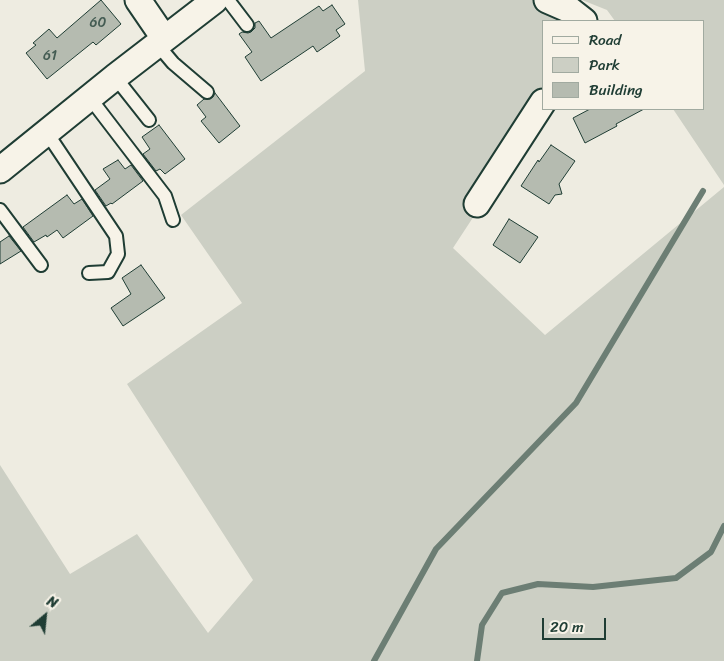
<!DOCTYPE html>
<html>
<head>
<meta charset="utf-8">
<style>
  body { margin:0 }
  #map { position:relative; width:724px; height:661px; overflow:hidden; background:#eeece1; font-family:Sriracha,sans-serif }
  canvas { display:block }
  .legend { position:absolute; left:542px; top:20px; width:162px; height:90px; box-sizing:border-box; background:#f7f3e8; border:1px solid #a1aaa0; margin:0; padding:6px 9px; list-style:none; font-size:15px; color:#1f3d34 }
  .legend li { display:flex; align-items:center; gap:10px; height:25px }
  .legend b { width:25px; border:1px solid #a1aaa0 }
  .north { position:absolute; left:20px; top:591px; width:50px; height:50px; -webkit-text-stroke:4px #f7f3e8; paint-order:stroke; rotate:28deg; font-size:14px; font-weight:700; line-height:20px; text-align:center; color:#1f3d34 }
  .north::after { content:''; display:block; margin:auto; width:18px; height:22px; background:#1f3d34; clip-path:polygon(50% 0,100% 100%,50% 72%,0 100%) }
  .scale { position:absolute; left:542px; top:618px; width:64px; height:22px; box-sizing:border-box; border:2px solid #1f3d34; border-top:0; padding-left:6px; font-size:15px; line-height:18px; white-space:nowrap; color:#1f3d34; -webkit-text-stroke:4px #f7f3e8; paint-order:stroke }
</style>
</head>
<body>
<div id="map">
<canvas width="724" height="661"></canvas>
<ul class="legend">
<li><b style="height:6px;background:#f7f3e8"></b>Road</li>
<li><b style="height:14px;background:#cccfc4"></b>Park</li>
<li><b style="height:14px;background:#b5bbb0"></b>Building</li>
</ul>
<div class="north">N</div>
<div class="scale">20 m</div>
</div>
<script>
const ctx = document.querySelector('canvas').getContext('2d');
ctx.lineJoin = 'round';
function paint(path, color) {
  ctx.fillStyle = color;
  ctx.fill(path, 'evenodd');
}
function toPath(rows) {
  const path = new Path2D();
  for (const r of rows) {
    path.moveTo(r[0], r[1]);
    for (let i = 2; i < r.length; i += 2) path.lineTo(r[i], r[i + 1]);
  }
  return path;
}
function strokePath(path, color, width, dash) {
  ctx.strokeStyle = color;
  ctx.lineWidth = width;
  ctx.lineCap = dash ? 'butt' : 'round';
  ctx.setLineDash(dash || []);
  ctx.stroke(path);
}
function label(font, color, halo, rows, align = 'center') {
  ctx.font = font + ' Sriracha,sans-serif';
  ctx.lineWidth = 4;
  ctx.setLineDash([]);
  ctx.textBaseline = 'middle';
  ctx.strokeStyle = halo;
  ctx.fillStyle = color;
  for (const [text, x, y, turn = 0] of rows) {
    ctx.save();
    ctx.translate(x, y);
    ctx.rotate((+turn || 0) * Math.PI / 180);
    ctx.textAlign = isNaN(turn) ? turn : align;
    if (halo) ctx.strokeText(text, 0, 0);
    ctx.fillText(text, 0, 0);
    ctx.restore();
  }
}
paint(toPath([
  [358,0,542,0,592,21,543,21,543,109,544,109,453,248,545,335,724,187,724,661,0,661,0,465,70,574,137,534,208,633,253,580,127,384,242,303,181,215,365,71],
  [582,0,724,0,724,185,673,109,703,109,703,21,615,21,607,10]
]), '#cccfc4');
strokePath(toPath([
  [374,661,436,549,576,403,703,191],
  [477,661,482,625,502,593,538,584,593,587,676,578,711,552,724,526]
]), '#6c7e74', 6);
const building = toPath([
  [101,0,121,24,96,45,93,42,47,79,26,53,36,45,33,43,49,29,57,38,101,0],
  [332,5,345,24,336,30,340,36,317,52,313,46,261,81,245,57,252,52,239,34,242,32,248,33,251,32,255,28,255,23,259,21,271,38,319,6,323,11,332,5],
  [215,93,240,126,219,143,201,121,206,117,197,105,204,99,210,99,213,97,215,93],
  [590,109,644,109,616,124,617,126,585,143,573,118,590,109],
  [159,125,185,159,165,174,160,169,156,171,143,154,150,149,142,137,159,125],
  [551,145,575,161,559,184,562,194,555,195,549,204,521,186,538,160,539,162,551,145],
  [118,160,125,169,131,165,143,181,112,204,111,203,106,206,95,190,110,179,103,169,118,160],
  [67,195,74,204,82,199,93,216,63,238,57,230,47,237,46,235,34,242,23,227,67,195],
  [509,219,538,237,520,263,493,245,509,219],
  [9,236,21,251,0,264,0,242,9,236],
  [141,265,165,298,123,326,111,308,131,294,122,278,141,265]
]);
paint(building, '#b5bbb0');
strokePath(building, '#1f3d34', 1);
const service = toPath([
  [228,0,247,25],
  [157,44,173,63,207,92],
  [115,77,149,120],
  [90,98,165,196,173,220],
  [47,133,116,236,118,254,108,272,89,273],
  [0,210,41,265]
]);
const minor = toPath([
  [138,0,164,38],
  [547,0,570,10,584,21],
  [0,170,115,77,215,0],
  [477,204,543,102]
]);
strokePath(service, '#1f3d34', 16);
strokePath(minor, '#1f3d34', 29);
strokePath(service, '#f7f3e8', 12);
strokePath(minor, '#f7f3e8', 25);
label('14px', '#445c53', null, [
  ["60",98,23],
  ["61",50,56]
]);
</script>
</body>
</html>
